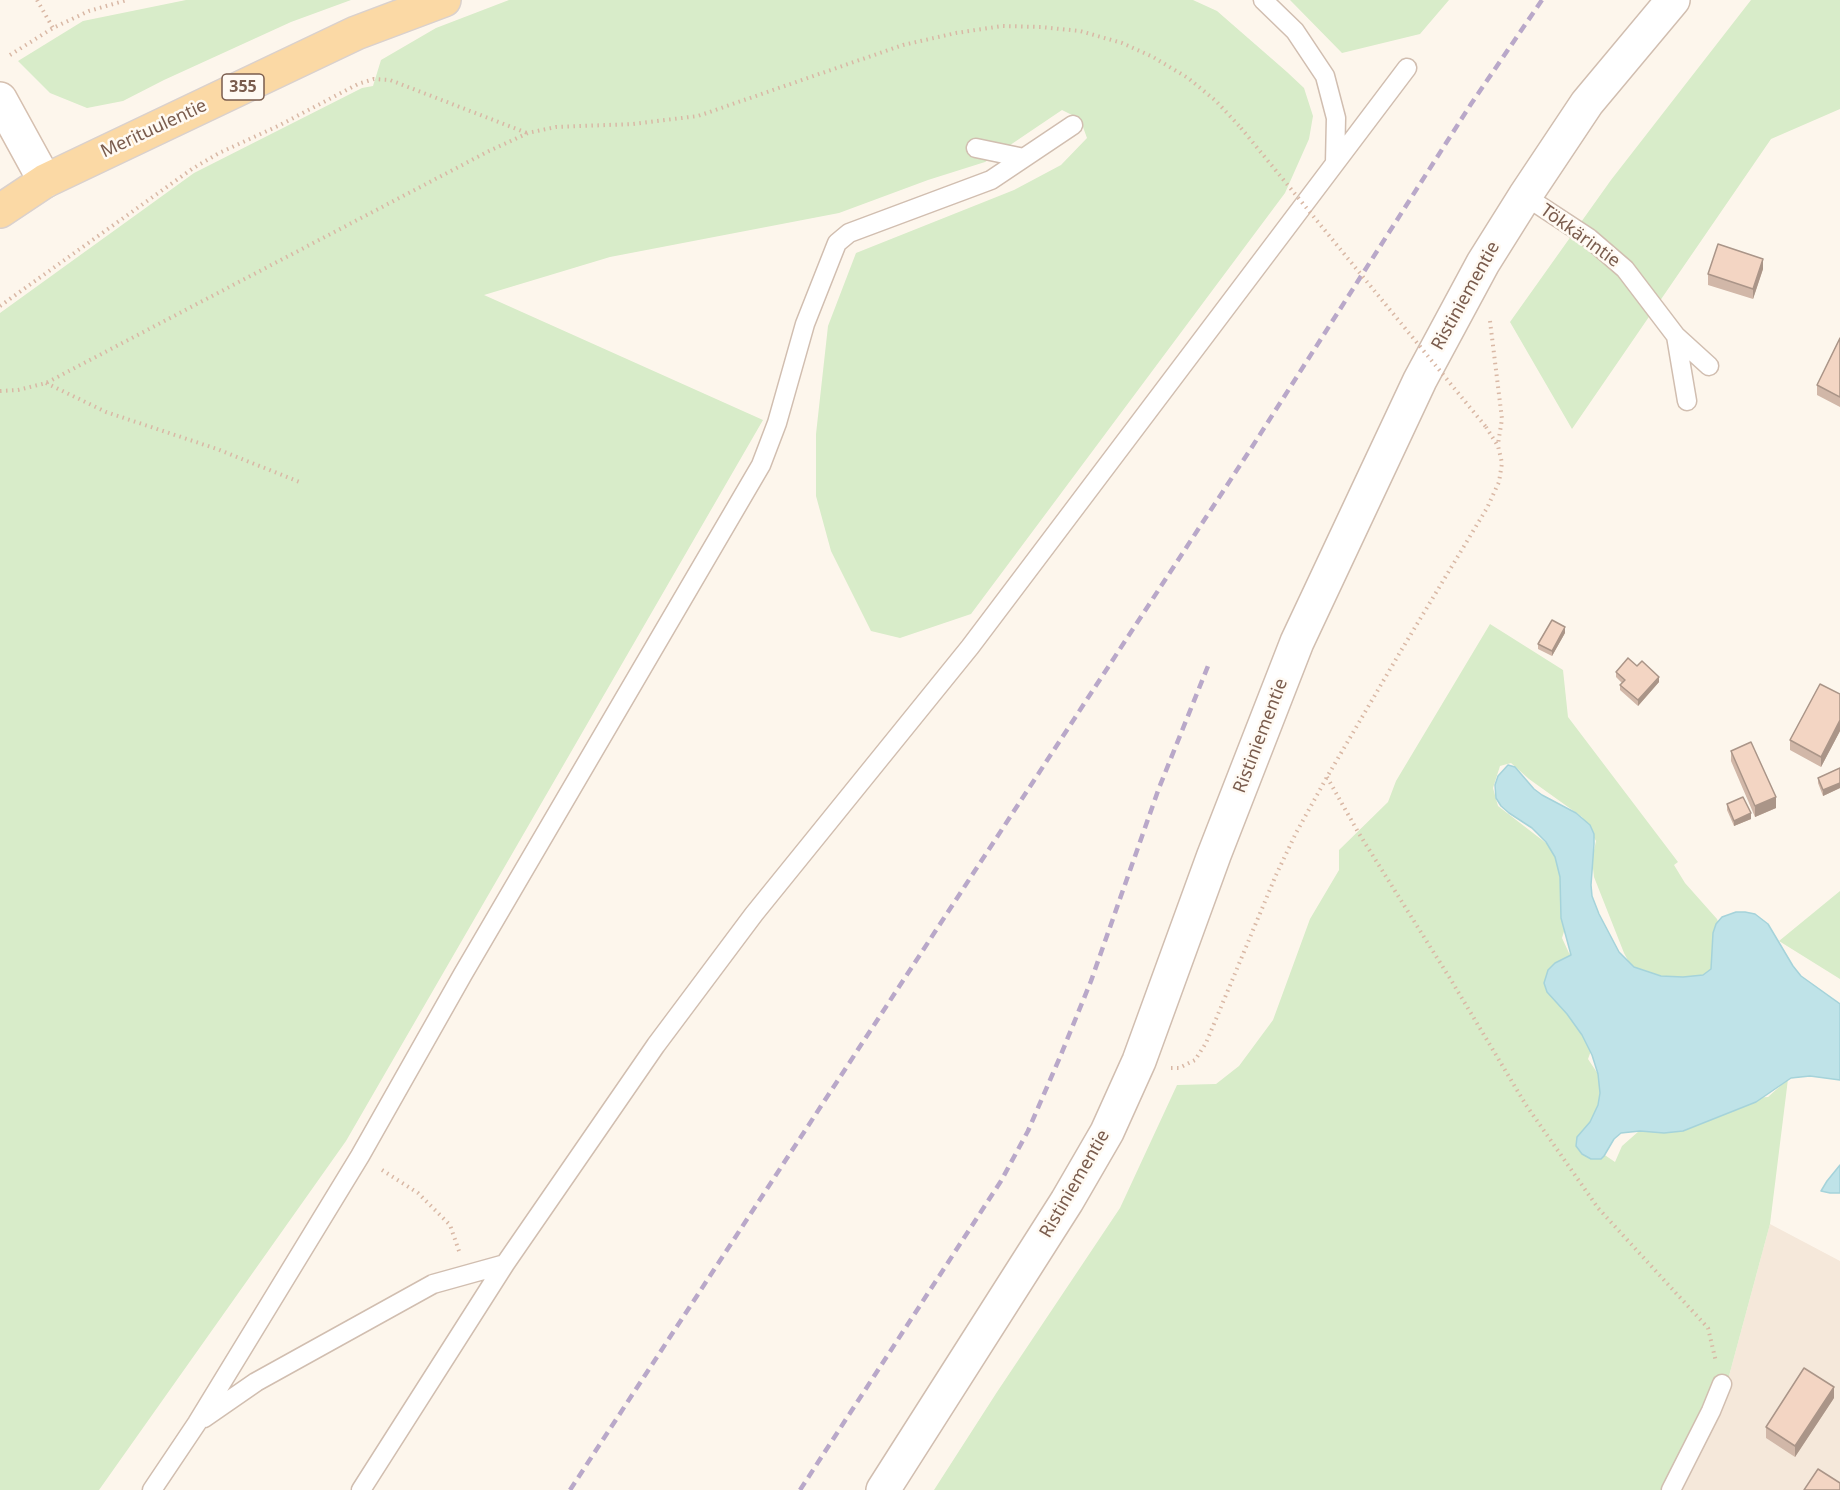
<!DOCTYPE html>
<html>
<head>
<meta charset="utf-8">
<style>
  body { margin:0 }
  canvas { display:block; background:#fdf6ec }
</style>
</head>
<body>
<canvas width="1840" height="1490"></canvas>
<script>
const ctx = document.querySelector('canvas').getContext('2d');
ctx.lineJoin = 'round';
function paint(path, color) {
  ctx.fillStyle = color;
  ctx.fill(path, 'evenodd');
}
function toPath(rows) {
  const path = new Path2D();
  for (const r of rows) {
    path.moveTo(r[0], r[1]);
    for (let i = 2; i < r.length; i += 2) path.lineTo(r[i], r[i + 1]);
  }
  return path;
}
function strokePath(path, color, width, dash) {
  ctx.strokeStyle = color;
  ctx.lineWidth = width;
  ctx.lineCap = dash ? 'butt' : 'round';
  ctx.setLineDash(dash || []);
  ctx.stroke(path);
}
function label(font, color, halo, rows, align = 'center') {
  ctx.font = font + ' "Noto Sans",sans-serif';
  ctx.lineWidth = 5;
  ctx.setLineDash([]);
  ctx.textBaseline = 'middle';
  ctx.strokeStyle = halo;
  ctx.fillStyle = color;
  for (const [text, x, y, turn = 0] of rows) {
    ctx.save();
    ctx.translate(x, y);
    ctx.rotate((+turn || 0) * Math.PI / 180);
    ctx.textAlign = isNaN(turn) ? turn : align;
    if (halo) ctx.strokeText(text, 0, 0);
    ctx.fillText(text, 0, 0);
    ctx.restore();
  }
}
paint(toPath([
  [1770,1224,1840,1261,1840,1490,1680,1490,1719,1413]
]), '#f5e8da');
paint(toPath([
  [186,0,351,0,291,22,164,80,123,101,87,108,50,93,18,61,83,21],
  [509,0,1193,0,1217,11,1287,72,1304,88,1313,116,1309,139,1285,193,971,614,900,638,871,631,831,551,816,496,816,434,828,326,856,253,1014,190,1061,165,1087,138,1080,119,1062,110,985,162,928,180,839,213,610,257,484,295,763,420,346,1141,99,1490,0,1490,0,313,194,173,362,88,373,86,381,60,436,28],
  [1290,0,1449,0,1420,34,1342,53],
  [1751,0,1840,0,1840,109,1771,139,1572,429,1510,322,1611,180],
  [1490,624,1563,670,1568,717,1678,862,1674,865,1685,883,1717,919,1723,933,1715,978,1660,981,1641,970,1633,970,1624,953,1594,877,1592,860,1596,841,1582,817,1529,779,1511,763,1500,766,1493,788,1498,806,1559,853,1567,922,1562,938,1569,953,1589,968,1592,1048,1588,1059,1616,1101,1590,1145,1615,1162,1622,1146,1639,1131,1755,1098,1768,1097,1788,1079,1770,1224,1719,1413,1680,1490,934,1490,997,1392,1120,1208,1177,1085,1216,1084,1239,1066,1273,1020,1310,919,1339,870,1339,850,1388,802,1396,781],
  [1840,891,1840,979,1779,941]
]), '#d8ecc9');
const water = toPath([
  [1508,765,1515,767,1534,789,1542,795,1576,813,1590,825,1594,834,1594,844,1591,885,1592,896,1599,914,1619,952,1634,967,1661,976,1683,977,1703,975,1711,969,1713,933,1716,924,1722,917,1736,912,1745,912,1755,914,1768,924,1793,966,1801,976,1840,1004,1840,1080,1810,1076,1791,1078,1756,1102,1683,1131,1664,1133,1640,1131,1621,1133,1614,1139,1604,1156,1601,1159,1591,1159,1582,1154,1576,1146,1577,1137,1590,1122,1598,1105,1600,1093,1598,1074,1592,1055,1582,1035,1567,1014,1547,992,1544,983,1548,970,1555,963,1571,955,1561,918,1560,877,1555,857,1546,842,1532,828,1509,813,1501,806,1496,798,1495,785,1498,776,1508,765],
  [1840,1165,1840,1193,1830,1193,1821,1191,1827,1181,1840,1165]
]);
paint(water, '#bfe3e8');
strokePath(water, '#a5d3da', 1.5);
const service = toPath([
  [1263,0,1295,31,1325,76,1336,118,1335,163],
  [976,148,1024,158],
  [1525,196,1589,238,1625,269,1676,336,1709,366],
  [1676,336,1687,401],
  [204,1418,256,1382,433,1284,505,1264],
  [152,1490,197,1423,360,1156,463,974,761,465,777,423,805,324,837,243,849,233,991,180,1073,125],
  [361,1490,505,1264,656,1045,754,914,970,647,1407,68],
  [1671,1490,1711,1411,1722,1384]
]);
const tertiary = toPath([
  [883,1490,1067,1201,1107,1132,1139,1061,1214,855,1297,642,1420,380,1483,263,1525,196,1587,103,1673,0]
]);
const secondary = toPath([
  [0,99,45,181]
]);
const primary = toPath([
  [0,211,45,181,356,33,444,0]
]);
strokePath(service, '#d1beb0', 21);
strokePath(tertiary, '#d1beb0', 36);
strokePath(secondary, '#d6c0b0', 36);
strokePath(primary, '#dad1cd', 36);
strokePath(toPath([
  [37,0,53,28],
  [10,55,53,28,89,11,127,0],
  [0,306,192,169,219,153,278,126,358,84,374,79,390,80,527,133],
  [1490,321,1502,419,1498,444],
  [46,383,106,412,217,449,302,483],
  [0,391,18,390,46,383,489,151,528,133,556,127,633,124,698,116,903,45,956,33,1002,26,1041,27,1080,31,1122,43,1153,57,1188,78,1216,101,1241,128],
  [1327,777,1358,832,1451,980,1526,1105,1598,1208,1708,1328,1716,1362],
  [1171,1068,1179,1068,1195,1060,1206,1043,1276,875,1296,833,1327,777,1399,654,1487,508,1499,482,1502,463,1498,446,1486,427],
  [382,1170,418,1193,450,1225,459,1251]
]), '#d9b8a5', 4, [1.5, 4.5]);
strokePath(service, '#fff', 18);
strokePath(tertiary, '#fff', 33);
strokePath(secondary, '#fff', 33);
strokePath(primary, '#fbd9a5', 33);
strokePath(toPath([
  [570,1490,1252,447,1471,104,1542,0],
  [800,1490,1001,1181,1028,1131,1060,1057,1091,981,1159,788,1208,666]
]), '#b9a8c9', 4.5, [9, 6]);
strokePath(toPath([
  [1241,128,1486,427]
]), '#d9b8a5', 4, [1.5, 4.5]);
paint(toPath([
  [1763,269,1753,299,1708,285,1708,274],
  [1840,338,1840,407,1817,395,1817,385],
  [1565,633,1552,656,1538,649,1538,644],
  [1637,666,1659,682,1638,706,1620,690,1620,685,1622,683,1616,677,1616,672],
  [1840,694,1840,731,1821,767,1790,750,1790,740],
  [1731,751,1776,808,1755,817,1731,761],
  [1840,768,1840,788,1823,796,1818,783,1818,778],
  [1727,804,1751,819,1734,826,1727,810],
  [1834,1398,1795,1457,1766,1438,1766,1427]
]), '#d1b7a8');
paint(toPath([
  [1763,259,1763,269,1753,299,1753,289],
  [1565,627,1565,633,1552,656,1552,651],
  [1659,677,1659,682,1638,706,1638,700],
  [1840,720,1840,731,1821,767,1821,757],
  [1840,783,1840,788,1823,796,1823,790],
  [1776,797,1776,808,1755,817,1755,806],
  [1751,813,1751,819,1734,826,1734,821],
  [1834,1387,1834,1398,1795,1457,1795,1446]
]), '#aa9588');
const building = toPath([
  [1718,244,1763,259,1753,289,1708,274,1718,244],
  [1840,338,1840,397,1817,385,1840,338],
  [1552,620,1565,627,1552,651,1538,644,1552,620],
  [1628,658,1637,666,1642,661,1659,677,1638,700,1620,685,1625,680,1616,672,1628,658],
  [1820,684,1840,694,1840,720,1821,757,1790,740,1820,684],
  [1751,742,1776,797,1755,806,1731,751,1751,742],
  [1840,768,1840,783,1823,790,1818,778,1840,768],
  [1743,797,1751,813,1734,821,1727,804,1743,797],
  [1804,1368,1834,1387,1795,1446,1766,1427,1804,1368],
  [1818,1469,1840,1483,1840,1490,1804,1490,1818,1469]
]);
paint(building, '#f3d5c3');
strokePath(building, '#aa9588', 1.5);
for (const [x, y, w] of [
  [243,87,42]
]) {
  const box = new Path2D();
  box.roundRect(x - w / 2, y - 13, w, 26, 4.5);
  ctx.fillStyle = '#fffaf3';
  ctx.fill(box);
  strokePath(box, '#7a5c4d', 1.5);
}
label('bold 16px', '#7a5c4d', null, [
  ["355",243,87]
]);
label('18px', '#7a5c4d', '#fffaf3', [
  ["Merituulentie",154,129,-25],
  ["Tökkärintie",1580,236,36],
  ["Ristiniementie",1466,296,-61],
  ["Ristiniementie",1261,736,-69],
  ["Ristiniementie",1075,1184,-60]
]);
</script>
</body>
</html>
